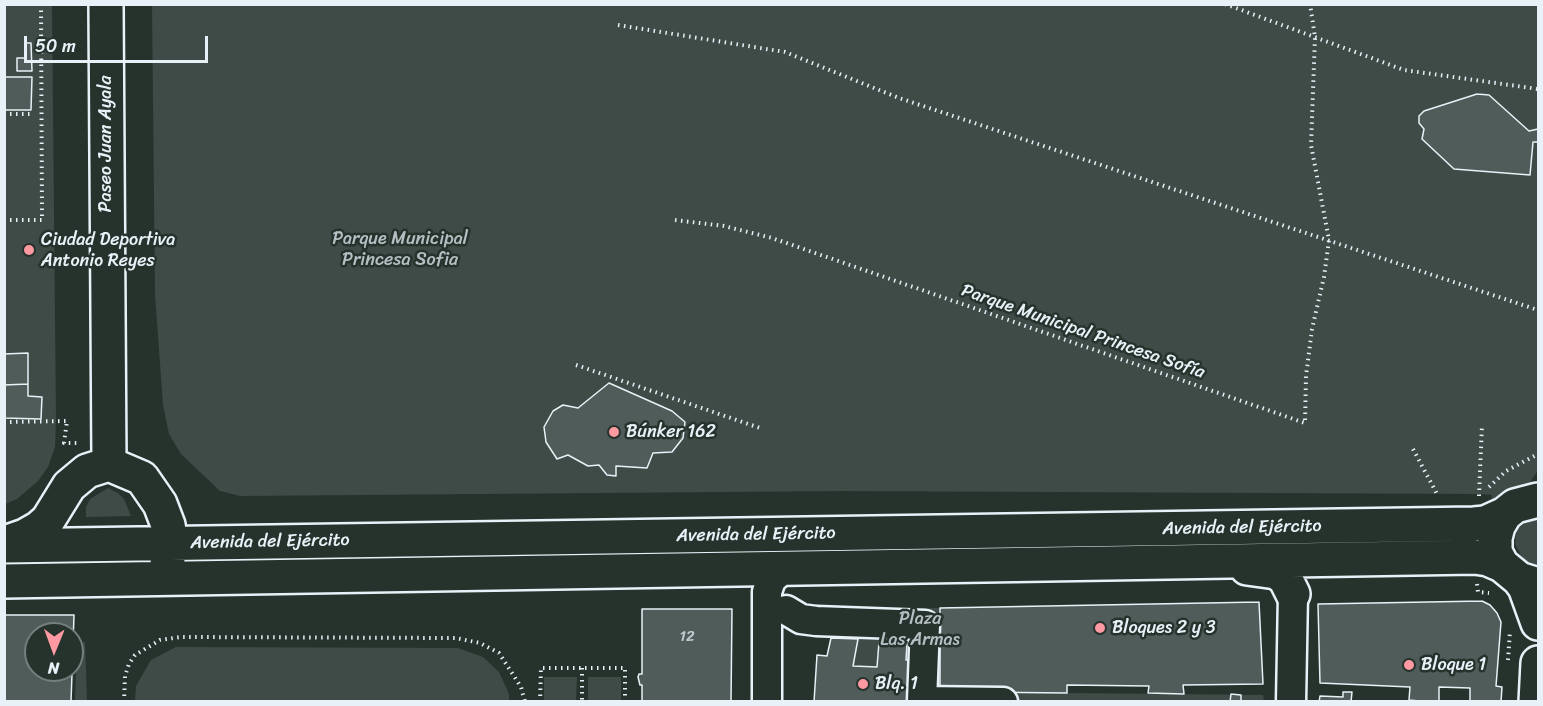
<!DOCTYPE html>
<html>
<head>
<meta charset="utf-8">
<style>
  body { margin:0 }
  #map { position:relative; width:1543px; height:706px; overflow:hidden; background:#26332d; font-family:Sriracha,sans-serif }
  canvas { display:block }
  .frame { position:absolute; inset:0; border:6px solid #e8f1f8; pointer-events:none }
  .north { position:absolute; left:24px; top:622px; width:60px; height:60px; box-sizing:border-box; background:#26332d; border:2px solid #747f7e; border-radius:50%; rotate:181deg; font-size:16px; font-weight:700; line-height:24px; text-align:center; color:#e8f1f8 }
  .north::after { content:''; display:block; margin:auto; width:21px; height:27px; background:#ff9aa2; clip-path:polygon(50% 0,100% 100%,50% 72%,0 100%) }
  .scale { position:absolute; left:24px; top:36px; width:184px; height:27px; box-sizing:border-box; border:3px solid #e8f1f8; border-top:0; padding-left:8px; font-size:18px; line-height:21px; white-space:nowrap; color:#e8f1f8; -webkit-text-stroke:4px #26332d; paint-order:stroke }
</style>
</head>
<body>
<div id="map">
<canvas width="1543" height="706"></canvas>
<div class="frame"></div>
<div class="north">N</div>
<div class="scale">50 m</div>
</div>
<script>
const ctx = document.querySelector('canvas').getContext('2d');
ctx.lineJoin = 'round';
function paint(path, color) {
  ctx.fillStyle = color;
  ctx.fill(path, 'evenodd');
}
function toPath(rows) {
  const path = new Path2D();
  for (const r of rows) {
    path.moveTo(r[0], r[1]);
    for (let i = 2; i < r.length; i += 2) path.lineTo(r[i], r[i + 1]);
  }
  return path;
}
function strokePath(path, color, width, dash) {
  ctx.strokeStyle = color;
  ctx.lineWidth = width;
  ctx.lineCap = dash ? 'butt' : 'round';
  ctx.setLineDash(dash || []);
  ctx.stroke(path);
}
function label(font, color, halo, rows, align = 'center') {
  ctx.font = font + ' Sriracha,sans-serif';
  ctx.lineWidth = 5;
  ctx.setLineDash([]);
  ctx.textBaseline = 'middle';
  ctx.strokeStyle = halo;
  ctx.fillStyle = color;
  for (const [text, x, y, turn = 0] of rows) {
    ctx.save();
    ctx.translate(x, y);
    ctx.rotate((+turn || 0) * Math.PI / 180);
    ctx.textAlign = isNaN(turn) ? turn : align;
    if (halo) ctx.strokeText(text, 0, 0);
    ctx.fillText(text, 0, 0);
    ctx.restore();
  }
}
paint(toPath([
  [5,5,52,5,56,421,55,447,48,467,38,481,17,499,5,504],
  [152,5,1538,5,1538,462,1537,472,1529,484,1519,493,1491,505,1492,495,1480,494,841,491,240,496,220,491,181,454,169,434,163,405,155,294],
  [108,488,118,493,124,499,131,516,86,517,86,507,90,499],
  [1538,512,1538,567,1531,565,1523,559,1515,544,1516,535,1519,526,1524,519],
  [940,608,975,692,1263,695,1264,701,910,701,913,660,906,660,907,644,879,642,877,667,853,666,858,639,795,636,794,618,773,610],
  [77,642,85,642,87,701,75,701],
  [176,647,458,648,483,657,499,672,509,694,509,701,135,701,136,686,151,660],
  [544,677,577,677,576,701,544,701],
  [588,677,621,677,621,701,588,701]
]), '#3e4b47');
const building = toPath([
  [26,43,31,43,32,71,17,71,17,58,25,58,26,43],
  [4,77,32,77,31,110,4,110,4,77],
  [1477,94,1489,95,1529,131,1538,129,1538,142,1533,142,1530,175,1454,169,1422,139,1424,129,1419,123,1419,116,1424,111,1477,94],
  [28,353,28,384,4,385,4,354,28,353],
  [609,383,672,411,685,422,683,438,672,452,653,453,647,468,616,466,616,476,607,475,599,465,588,466,568,455,557,459,546,442,544,427,553,411,563,405,578,408,609,383],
  [28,384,28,396,42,397,41,419,4,418,4,385,28,384],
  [1482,601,1490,605,1497,613,1501,622,1496,686,1502,687,1501,702,1470,702,1470,688,1439,687,1439,702,1429,702,1409,700,1410,687,1320,683,1318,604,1482,601],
  [1259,602,1263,684,1183,685,1184,694,1148,693,1149,686,1067,685,1067,693,974,692,940,688,940,608,1259,602],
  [642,609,732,609,731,702,642,702,642,685,640,685,638,677,639,674,642,674,642,609],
  [4,615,74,615,71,702,4,702,4,615],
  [36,634,72,634,72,670,36,670,36,634],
  [831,638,858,639,853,666,877,667,879,642,907,644,906,660,913,660,910,702,814,702,817,655,827,656,831,638],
  [1343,692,1352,692,1351,702,1319,702,1320,696,1343,697,1343,692],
  [1231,694,1241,695,1241,702,1230,702,1231,694]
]);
paint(building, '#505c59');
strokePath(building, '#e8f1f8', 1.5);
const street = toPath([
  [786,610,801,619,816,621,925,625,922,701,1003,702],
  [767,702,767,592,771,580,784,568],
  [1291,702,1293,594]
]);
const secondary = toPath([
  [106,4,109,464],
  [1538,500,1515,506,1505,514,1498,526,1495,538,1495,552,1502,565,1519,579,1538,585],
  [5,543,25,536,39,528,48,520,69,486,87,471,109,464,142,478,160,504,168,525,171,543,167,564],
  [4,546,1474,524,1485,523,1505,514],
  [1247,568,1276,572,1285,578,1293,594],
  [1519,579,1525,587,1538,623],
  [4,581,1475,557,1488,559,1502,565],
  [1536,702,1538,663]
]);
strokePath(street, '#e8f1f8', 33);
strokePath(secondary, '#e8f1f8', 38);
strokePath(toPath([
  [1225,4,1404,70,1538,89],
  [618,25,785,52,899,98,1538,310],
  [4,114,31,114],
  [4,220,42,220,41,4],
  [675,220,724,226,772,238,1305,423,1306,376,1312,329,1324,277,1329,240,1311,145,1315,37,1310,4],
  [576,365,760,428],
  [4,422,67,421,64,443,78,443],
  [1413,449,1437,494,1439,494],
  [1489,487,1506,471,1538,454],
  [1479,496,1482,425],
  [1477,584,1478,592,1489,593],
  [1508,660,1510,631],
  [582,668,582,702],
  [124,702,125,676,129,664,135,655,160,640,181,637,456,638,480,643,499,653,521,687,525,702],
  [540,702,541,668,625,668,625,702]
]), '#e8f1f8', 4, [1.5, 4.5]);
strokePath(street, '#26332d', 28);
strokePath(secondary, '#26332d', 33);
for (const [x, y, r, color] of [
  [29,250,6,"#ff9aa2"],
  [614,432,6,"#ff9aa2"],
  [1100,628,6,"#ff9aa2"],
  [1409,665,6,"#ff9aa2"],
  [863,684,6,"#ff9aa2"]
]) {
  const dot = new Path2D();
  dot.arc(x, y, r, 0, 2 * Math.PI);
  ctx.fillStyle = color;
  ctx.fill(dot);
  strokePath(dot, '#26332d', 2);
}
label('15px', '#c2ccd0', null, [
  ["12",687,637]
]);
label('18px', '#e8f1f8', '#26332d', [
  ["Paseo Juan Ayala",106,144,-90],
  ["Parque Municipal Princesa Sofía",1083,332,19],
  ["Avenida del Ejército",1242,528,-1],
  ["Avenida del Ejército",756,535,-1],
  ["Avenida del Ejército",270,542,-1]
]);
label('18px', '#b5bfc3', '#26332d', [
  ["Parque Municipal",400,239],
  ["Princesa Sofia",400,260],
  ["Plaza",920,619],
  ["Las Armas",920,640]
]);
label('18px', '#e8f1f8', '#26332d', [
  ["Ciudad Deportiva",41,240],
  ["Antonio Reyes",41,261],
  ["Búnker 162",626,432],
  ["Bloques 2 y 3",1112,628],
  ["Bloque 1",1421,665],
  ["Blq. 1",875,684]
], 'left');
</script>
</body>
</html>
